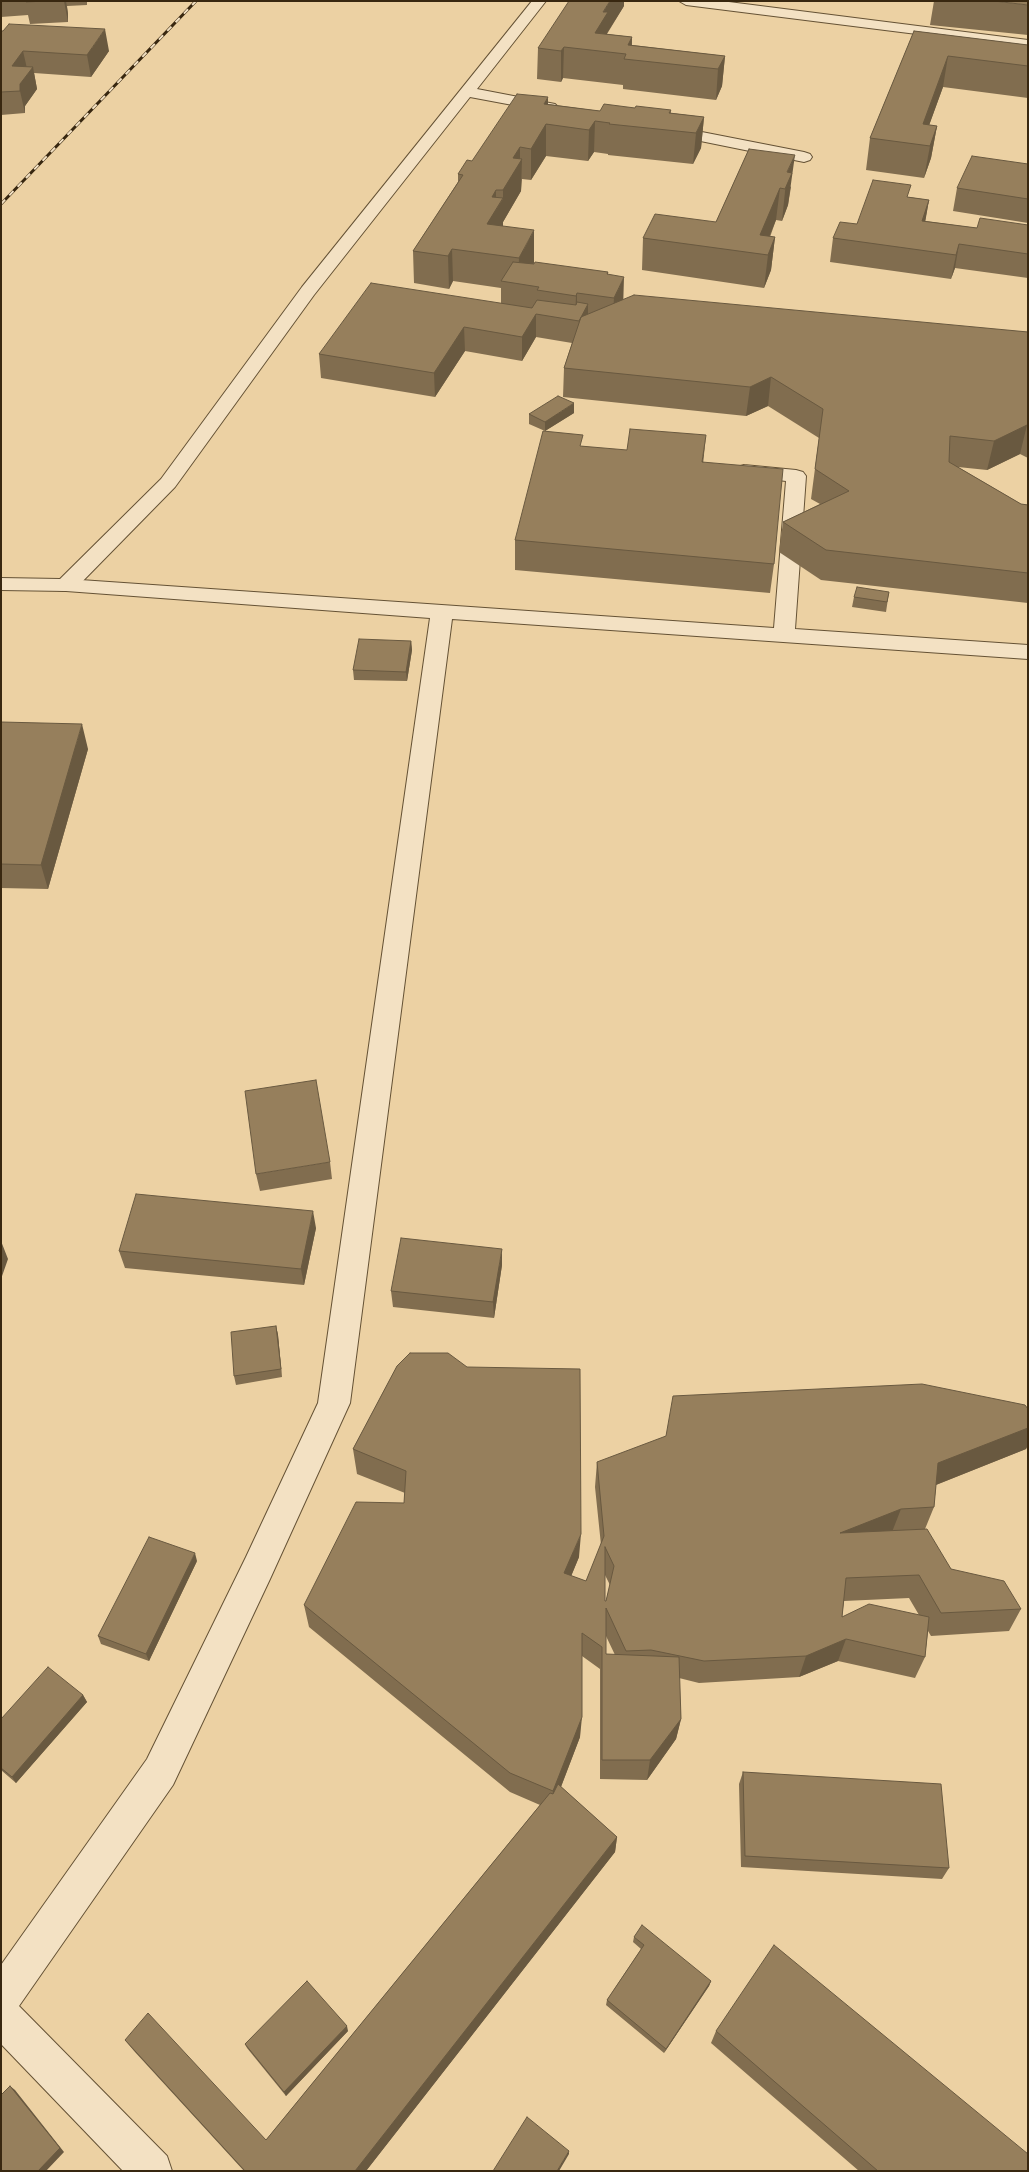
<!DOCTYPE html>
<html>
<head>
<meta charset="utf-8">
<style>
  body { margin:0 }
  #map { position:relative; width:1029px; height:2172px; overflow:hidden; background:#ecd1a3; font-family:"IM FELL French Canon",serif }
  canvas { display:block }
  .frame { position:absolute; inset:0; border:2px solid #382710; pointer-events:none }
</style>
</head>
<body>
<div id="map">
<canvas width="1029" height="2172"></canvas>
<div class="frame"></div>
</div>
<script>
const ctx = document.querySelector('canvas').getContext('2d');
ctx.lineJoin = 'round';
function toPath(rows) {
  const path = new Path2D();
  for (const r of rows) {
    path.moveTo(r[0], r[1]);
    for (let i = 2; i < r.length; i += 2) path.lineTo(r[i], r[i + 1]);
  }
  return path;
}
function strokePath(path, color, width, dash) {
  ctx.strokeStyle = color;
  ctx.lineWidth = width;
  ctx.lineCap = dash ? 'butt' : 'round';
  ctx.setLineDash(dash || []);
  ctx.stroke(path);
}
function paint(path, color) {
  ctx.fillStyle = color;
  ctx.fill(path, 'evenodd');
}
const lane = toPath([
  [744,465,796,470,803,472,806,476,795,629,1028,645,1028,659,452,619,350,1403,270,1579,173,1785,19,2006,167,2156,172,2171,123,2171,1,2044,1,1965,147,1759,246,1557,318,1403,430,618,66,591,58,590,55,585,58,580,66,579,774,628,786,481,737,475,734,471,737,467,744,465]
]);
const street = toPath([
  [532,1,546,1,477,89,555,104,558,107,555,110,550,112,470,97,314,295,175,487,74,590,66,591,1,590,1,578,60,579,161,479,302,287,532,1],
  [679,1,721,1,1028,40,1028,48,686,5,679,1],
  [666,125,804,152,810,154,812,157,810,160,804,162,661,133,658,130,661,127,666,125]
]);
strokePath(lane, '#655235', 2);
strokePath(street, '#655235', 2);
paint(lane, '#f3e1c3');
paint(street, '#f3e1c3');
const rail = toPath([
  [1,204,196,1]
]);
strokePath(rail, '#382710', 3);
strokePath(rail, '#f3e1c3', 2, [6]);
paint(toPath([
  [1,1,87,1,87,5,67,6,68,14,68,22,30,24,28,15,1,17],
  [934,1,994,1,1028,5,1028,35,930,25],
  [624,6,607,34,632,37,632,45,725,56,722,86,716,100,623,89,623,85,563,78,561,82,537,79,538,48],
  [1,31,109,51,91,77,34,73,37,89,25,106,25,113,1,115],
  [914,31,1028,45,1028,98,943,87,929,125,937,126,931,158,924,178,866,170,870,138],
  [548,104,600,111,635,108,671,110,671,113,704,117,701,148,693,164,608,155,608,154,594,152,588,161,546,156,531,180,522,179,521,191,503,222,503,226,534,263,533,264,608,272,608,275,623,300,1028,332,1028,458,1020,454,987,470,958,467,1021,504,1028,505,1028,603,821,580,779,552,783,522,820,504,811,499,819,438,768,406,746,416,563,397,564,368,572,343,536,337,522,361,465,351,435,397,321,378,319,354,501,303,501,288,453,281,449,289,414,283,413,251,458,182,458,174,472,161],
  [749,149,791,187,788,205,782,221,776,220,770,237,775,237,771,270,764,288,642,270,643,238,716,222],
  [1028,164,1028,223,953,211,957,188],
  [909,197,929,200,925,221,977,228,1028,225,1028,278,955,268,951,279,830,262,833,238,857,224],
  [574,413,545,431,529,424,529,414],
  [582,446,704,462,774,564,770,593,515,570,515,540],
  [889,592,886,612,852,607,854,597],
  [411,641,412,650,407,681,354,680,353,670],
  [1,722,88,749,48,889,1,888],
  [330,1162,332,1179,260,1191,256,1174],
  [316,1228,304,1285,125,1268,119,1251],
  [502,1265,494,1318,393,1307,391,1291],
  [276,1326,278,1335,282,1377,236,1385,234,1376],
  [397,1366,579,1557,571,1576,586,1581,601,1545,595,1487,597,1462,1028,1409,1028,1445,1026,1449,936,1485,934,1507,925,1529,951,1569,1021,1609,1009,1631,931,1636,928,1631,925,1657,915,1678,838,1661,799,1677,699,1683,679,1678,681,1719,676,1739,647,1780,600,1779,600,1669,582,1656,580,1737,561,1787,617,1837,615,1852,366,2171,244,2171,134,2051,125,2040,266,2140,540,1805,510,1792,309,1627,304,1605,404,1503,405,1493,357,1474,353,1449],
  [605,1575,610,1585,606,1601,605,1601],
  [909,1598,919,1615,842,1617,844,1601],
  [606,1636,615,1655,606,1654],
  [197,1561,149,1661,101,1644,98,1636],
  [83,1695,87,1702,16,1783,1,1770,1,1719],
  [743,1772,949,1868,942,1879,741,1867,739,1784],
  [634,1937,711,1981,709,1986,664,2053,606,2005,607,2000,641,1949,633,1942],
  [348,2031,286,2096,247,2048,245,2044],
  [716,2031,1028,2171,859,2171,711,2043]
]), '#816d4f');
paint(toPath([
  [64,1,66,1,68,14,68,22],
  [610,1,624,1,624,6,607,33,607,42,595,33,603,12],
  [105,29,109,51,91,77,87,55],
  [632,37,631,59,628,45],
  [564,47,563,78,561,82,561,51],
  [23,51,28,73,12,66],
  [725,56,722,86,716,100,718,69],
  [948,56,943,87,922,145,923,124],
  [33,67,37,89,25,106,25,113,20,91,20,84],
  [548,97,548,125,546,124,546,156,531,180,531,149,544,104],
  [704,117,701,148,693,164,696,133],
  [595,121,594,152,588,161,589,130],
  [937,126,931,158,924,178,930,146],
  [520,147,520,161,522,159,521,191,503,222,503,230,487,224,492,197,496,190,496,210,503,199,503,190,513,158],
  [795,155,788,205,782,221,787,172],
  [780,188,776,220,762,254,760,235],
  [929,200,925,223,922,221],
  [534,230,534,263,522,284,518,284,519,258],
  [775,237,771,270,764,288,768,255],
  [959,244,955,268,951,279,956,255],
  [452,249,453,281,449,289,448,256],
  [624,277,623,310,612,331,614,298],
  [577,293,577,320,575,320,576,296],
  [588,304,588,328,578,344,579,321],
  [536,314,536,337,522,361,522,337],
  [464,327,465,351,435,397,434,373],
  [771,377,768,406,746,416,750,387],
  [574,403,574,413,545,431,545,422],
  [1027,425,1020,454,987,470,994,441],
  [706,435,703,464,702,462],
  [411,641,412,650,407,681,406,672],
  [82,724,88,749,48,889,41,865],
  [313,1211,316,1228,304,1285,301,1269],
  [1,1241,8,1259,1,1279],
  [502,1249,502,1265,494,1318,493,1302],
  [276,1326,278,1335,282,1377,281,1369],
  [1028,1428,1028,1445,1026,1449,928,1488,938,1463],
  [901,1509,892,1532,840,1533],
  [581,1534,579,1557,563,1596,564,1573],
  [195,1553,197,1561,149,1661,146,1654],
  [846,1639,838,1661,799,1677,806,1656],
  [83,1695,87,1702,16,1783,12,1777],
  [582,1717,580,1737,552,1810,553,1791],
  [681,1719,676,1739,647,1780,650,1760],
  [617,1837,615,1852,366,2171,355,2171],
  [711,1981,709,1986,664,2053,666,2049],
  [347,2026,348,2031,286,2096,284,2092],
  [10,2086,15,2090,64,2152,46,2171,38,2171],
  [569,2151,569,2154,559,2171,557,2171]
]), '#695940');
const building = toPath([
  [26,1,45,1,26,2,26,1],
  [569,1,610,1,603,12,608,12,595,33,632,37,628,45,725,56,718,69,624,59,626,54,564,47,561,51,538,48,569,1],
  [994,1,1028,1,1028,5,994,1],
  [9,24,105,29,87,55,23,51,12,66,33,67,20,84,20,91,1,92,1,31,3,31,9,24],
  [914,31,1028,45,1028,66,948,56,923,124,937,126,930,146,870,138,914,31],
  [517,94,548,97,544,104,600,111,604,104,635,108,636,106,671,110,669,113,704,117,696,133,609,124,610,123,595,121,589,130,546,124,531,149,520,147,513,158,522,159,503,190,496,190,492,197,503,198,487,224,534,230,519,258,452,249,448,256,413,251,463,175,458,174,467,160,472,161,517,94],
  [749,149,795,155,787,172,792,173,785,189,780,188,760,235,775,237,768,255,643,238,655,214,716,222,749,149],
  [972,156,1028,164,1028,199,957,188,972,156],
  [873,180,911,185,907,197,929,200,922,221,977,228,980,218,1028,225,1028,254,959,244,956,255,833,238,840,222,857,224,873,180],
  [513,262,534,264,535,262,608,272,607,274,624,277,614,298,577,293,576,296,537,290,539,287,501,281,513,262],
  [371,283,532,308,537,300,576,305,577,302,588,304,579,321,536,314,522,337,464,327,434,373,319,354,371,283],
  [634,295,1028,332,1028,425,1027,425,994,441,950,436,949,462,1021,504,1028,505,1028,573,826,550,783,522,849,491,815,469,823,409,771,377,750,387,564,368,581,317,634,295],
  [558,396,574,403,545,422,529,414,558,396],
  [630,429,706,435,702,462,783,469,774,564,515,540,543,431,583,435,580,446,627,450,630,429],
  [857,587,889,592,887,602,854,597,857,587],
  [359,639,411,641,406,672,353,670,359,639],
  [1,722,82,724,41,865,1,864,1,722],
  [316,1080,330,1162,256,1174,245,1091,316,1080],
  [136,1194,313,1211,301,1269,119,1251,136,1194],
  [401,1238,502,1249,493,1302,391,1291,401,1238],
  [276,1326,281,1369,234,1376,231,1332,276,1326],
  [410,1353,448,1353,467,1367,580,1369,581,1534,564,1573,586,1581,604,1536,597,1462,666,1436,673,1396,922,1384,1025,1405,1028,1409,1028,1428,938,1463,934,1507,901,1509,840,1533,927,1529,951,1569,1004,1581,1021,1609,941,1613,919,1575,846,1578,842,1617,869,1604,929,1617,925,1657,846,1639,806,1656,704,1661,651,1650,626,1651,606,1608,606,1654,679,1657,681,1719,650,1760,602,1760,602,1647,582,1633,582,1717,553,1791,510,1773,304,1605,356,1502,404,1503,406,1471,353,1449,397,1366,410,1353],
  [605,1547,614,1566,606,1601,605,1601,605,1547],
  [149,1537,195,1553,146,1654,98,1636,149,1537],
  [48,1667,83,1695,12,1777,1,1768,1,1719,48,1667],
  [743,1772,941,1784,949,1868,745,1856,743,1772],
  [558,1784,617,1837,355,2171,245,2171,125,2040,148,2013,266,2140,550,1793,553,1794,558,1784],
  [642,1925,711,1981,666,2049,607,2000,644,1945,634,1937,642,1925],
  [774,1945,1028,2154,1028,2171,878,2171,716,2031,774,1945],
  [307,1981,347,2026,284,2092,245,2044,307,1981],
  [10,2086,60,2148,38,2171,1,2171,1,2095,10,2086],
  [527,2117,569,2151,557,2171,493,2171,527,2117]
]);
paint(building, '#967f5c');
strokePath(building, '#695940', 1);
</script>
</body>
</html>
